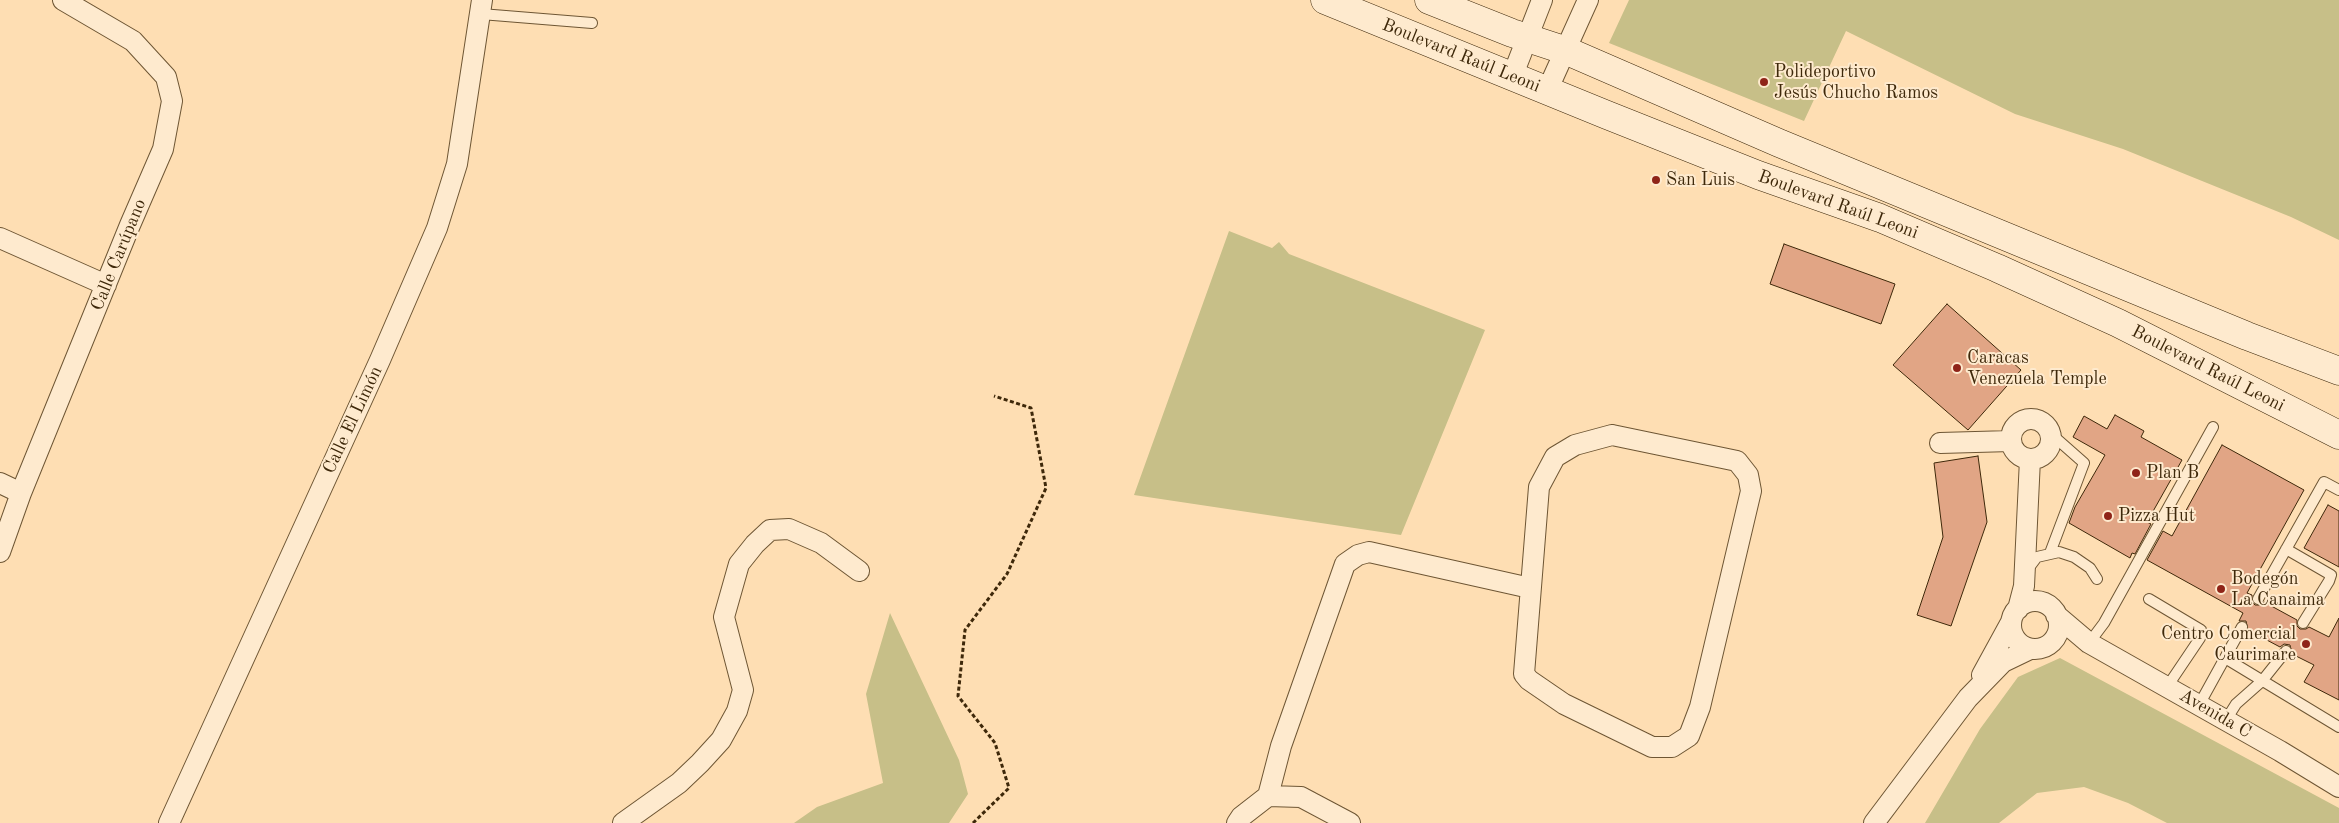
<!DOCTYPE html>
<html>
<head>
<meta charset="utf-8">
<style>
  body { margin:0 }
  canvas { display:block; background:#fedeb3 }
</style>
</head>
<body>
<canvas width="2339" height="823"></canvas>
<script>
const ctx = document.querySelector('canvas').getContext('2d');
ctx.lineJoin = 'round';
function paint(path, color) {
  ctx.fillStyle = color;
  ctx.fill(path, 'evenodd');
}
function toPath(rows) {
  const path = new Path2D();
  for (const r of rows) {
    if (r.length === 3) {
      path.moveTo(r[0] + r[2], r[1]);
      path.arc(r[0], r[1], r[2], 0, 2 * Math.PI);
      continue;
    }
    path.moveTo(r[0], r[1]);
    for (let i = 2; i < r.length; i += 2) path.lineTo(r[i], r[i + 1]);
  }
  return path;
}
function strokePath(path, color, width, dash) {
  ctx.strokeStyle = color;
  ctx.lineWidth = width;
  ctx.lineCap = dash ? 'butt' : 'round';
  ctx.setLineDash(dash || []);
  ctx.stroke(path);
}
function label(font, color, halo, rows, align = 'center') {
  ctx.font = font + ' "Old Standard TT",serif';
  ctx.lineWidth = 4;
  ctx.setLineDash([]);
  ctx.textBaseline = 'middle';
  ctx.strokeStyle = halo;
  ctx.fillStyle = color;
  for (const [text, x, y, turn = 0] of rows) {
    ctx.save();
    ctx.translate(x, y);
    ctx.rotate((+turn || 0) * Math.PI / 180);
    ctx.textAlign = isNaN(turn) ? turn : align;
    if (halo) ctx.strokeText(text, 0, 0);
    ctx.fillText(text, 0, 0);
    ctx.restore();
  }
}
paint(toPath([
  [1629,0,2339,0,2339,240,2291,217,2123,149,2015,114,1846,31,1804,121,1609,43],
  [1229,231,1272,248,1279,242,1289,254,1485,330,1401,535,1134,495],
  [890,613,959,760,968,794,949,823,794,823,817,807,883,783,866,694],
  [2060,658,2339,808,2339,823,2167,823,2128,803,2084,787,2037,793,1999,823,1925,823,1980,729,2018,677]
]), '#c7bf88');
const building = toPath([
  [1784,244,1895,284,1881,324,1770,284,1784,244],
  [1947,304,2021,370,1968,430,1893,365,1947,304],
  [2115,415,2144,431,2141,437,2182,460,2147,522,2151,524,2135,554,2132,553,2130,558,2069,523,2075,507,2105,455,2073,437,2084,416,2107,429,2115,415],
  [2222,445,2304,490,2247,593,2252,595,2252,602,2255,605,2261,605,2264,602,2297,620,2297,626,2300,629,2306,629,2309,627,2329,637,2339,618,2339,700,2304,682,2314,665,2292,654,2290,645,2284,644,2280,647,2248,630,2246,621,2239,621,2243,613,2147,560,2163,531,2172,536,2222,445],
  [1978,456,1987,522,1951,626,1917,615,1943,537,1934,463,1978,456],
  [2328,505,2339,511,2339,567,2304,548,2328,505]
]);
paint(building, '#e1a585');
strokePath(building, '#3e280a', 1);
const service = toPath([
  [481,14,592,23],
  [2286,549,2331,575,2329,581,2303,623],
  [2050,553,2084,463,2050,433],
  [2031,565,2037,557,2059,552,2074,557,2090,568,2097,579],
  [2149,599,2201,630,2200,638,2167,687],
  [2258,599,2324,482,2339,490],
  [2089,643,2104,623,2213,427],
  [2225,658,2339,727],
  [2199,705,2242,627],
  [2226,720,2236,704,2262,681,2286,651]
]);
const minor = toPath([
  [1512,77,1542,0],
  [1547,91,1588,0],
  [0,238,106,285],
  [2031,439,20],
  [1612,435,1737,461,1748,475,1751,491,1700,707,1689,736,1672,747,1652,747,1564,704,1529,680,1524,674,1539,487,1555,457,1575,445,1612,435],
  [1940,443,2011,441],
  [0,483,21,493],
  [0,552,21,493,130,225,163,149,172,101,166,77,133,41,63,0],
  [2035,625,24],
  [2018,609,2024,586,2030,459],
  [2056,615,2089,643,2280,751,2339,787],
  [1982,675,2011,622],
  [1268,796,1281,746,1345,564,1358,555,1369,552,1530,588],
  [169,823,380,360,437,228,457,164,482,0],
  [623,823,679,783,700,763,721,740,737,711,743,690,724,617,739,564,755,544,770,530,789,529,821,543,859,571],
  [1237,823,1241,817,1268,796,1301,797,1350,823],
  [1874,823,1968,698,2003,662,2030,649]
]);
const secondary = toPath([
  [1325,0,1607,115,1758,175,1880,218,1997,268,2118,323,2339,435],
  [1429,0,1512,33,1567,51,1779,143,2247,336,2339,371]
]);
strokePath(service, '#6e5634', 12);
strokePath(minor, '#6e5634', 22);
strokePath(secondary, '#3e280a', 29);
strokePath(toPath([
  [973,823,1009,788,995,743,958,696,965,630,1007,574,1046,488,1031,408,994,396]
]), '#3e280a', 3, [4, 2.5]);
strokePath(service, '#feeace', 10);
strokePath(minor, '#feeace', 20);
strokePath(secondary, '#feeace', 28);
for (const [x, y, r, color] of [
  [1764,82,5,"#8f2418"],
  [1656,180,5,"#8f2418"],
  [1957,368,5,"#8f2418"],
  [2136,473,5,"#8f2418"],
  [2108,516,5,"#8f2418"],
  [2221,589,5,"#8f2418"],
  [2306,644,5,"#8f2418"]
]) {
  const dot = new Path2D();
  dot.arc(x, y, r, 0, 2 * Math.PI);
  ctx.fillStyle = color;
  ctx.fill(dot);
  strokePath(dot, '#feeace', 2);
}
label('18px', '#3e280a', '#feeace', [
  ["Boulevard Raúl Leoni",1461,56,22],
  ["Boulevard Raúl Leoni",1838,205,20],
  ["Calle Carúpano",119,255,-68],
  ["Boulevard Raúl Leoni",2208,369,27],
  ["Calle El Limón",353,420,-65],
  ["Avenida C",2215,714,30]
]);
label('18px', '#3e280a', '#feeace', [
  ["Polideportivo",1774,72],
  ["Jesús Chucho Ramos",1774,93],
  ["San Luis",1666,180],
  ["Caracas",1967,358],
  ["Venezuela Temple",1967,379],
  ["Plan B",2146,473],
  ["Pizza Hut",2118,516],
  ["Bodegón",2231,579],
  ["La Canaima",2231,600],
  ["Centro Comercial",2296,634,"right"],
  ["Caurimare",2296,655,"right"]
], 'left');
</script>
</body>
</html>
